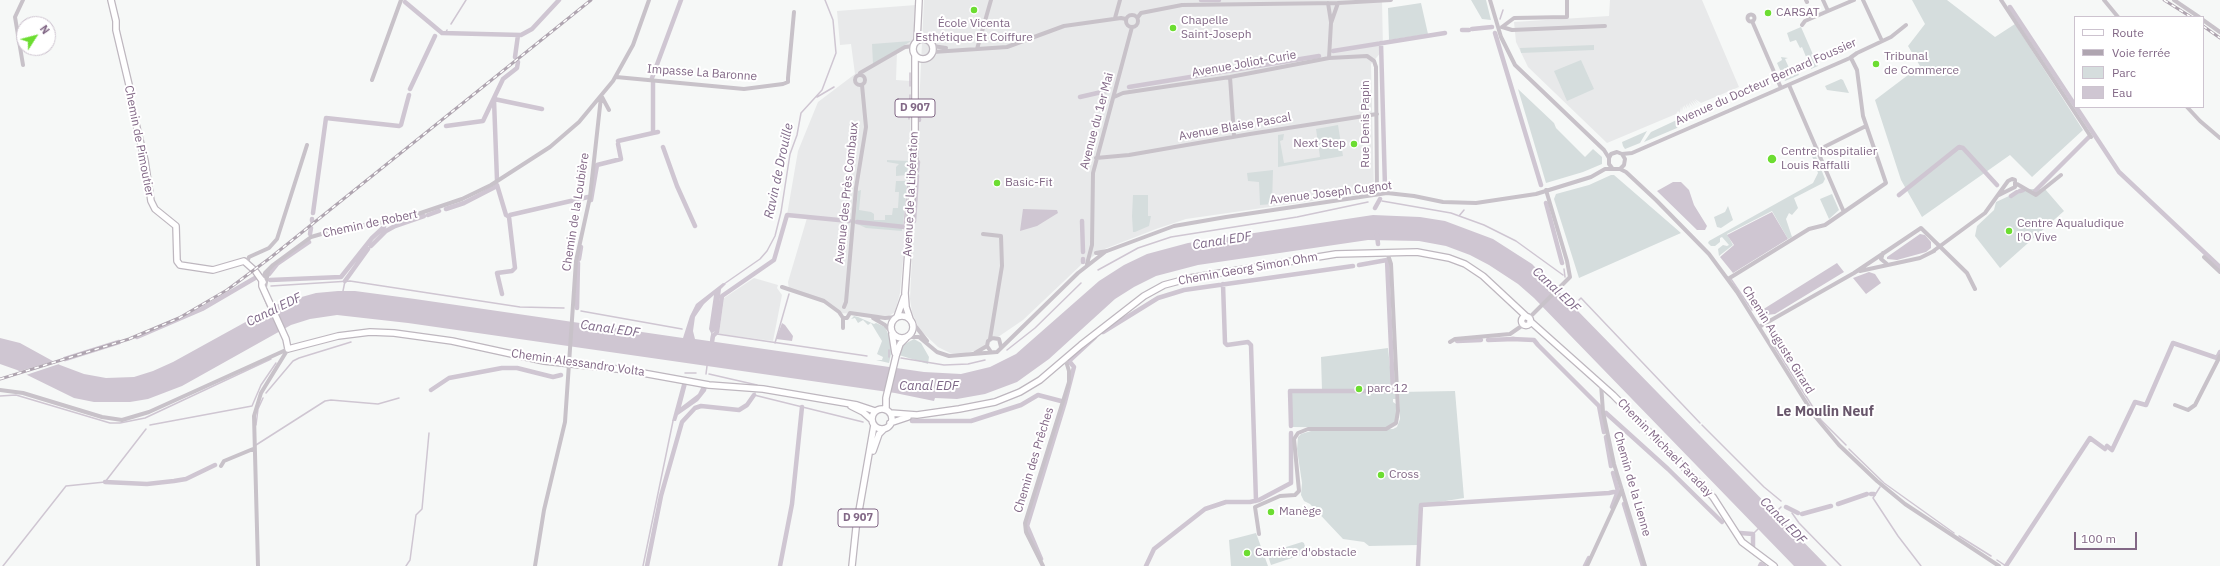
<!DOCTYPE html>
<html>
<head>
<meta charset="utf-8">
<style>
  body { margin:0 }
  #map { position:relative; width:2220px; height:566px; overflow:hidden; background:#f6f8f7; font-family:"IBM Plex Sans",sans-serif }
  canvas { display:block }
  .legend { position:absolute; left:2074px; top:16px; width:130px; height:92px; box-sizing:border-box; background:#fff; border:1px solid #cdc3cf; margin:0; padding:5px 7px; list-style:none; font-size:12px; color:#826886 }
  .legend li { display:flex; align-items:center; gap:8px; height:20px }
  .legend b { width:20px; border:1px solid #cdc3cf }
  .north { position:absolute; left:16px; top:16px; width:40px; height:40px; box-sizing:border-box; background:#fff; border:1px solid #cdc3cf; border-radius:50%; rotate:54deg; font-size:11px; font-weight:700; line-height:16px; text-align:center; color:#826886 }
  .north::after { content:''; display:block; margin:auto; width:14px; height:18px; background:#6cdd31; clip-path:polygon(50% 0,100% 100%,50% 72%,0 100%) }
  .scale { position:absolute; left:2074px; top:532px; width:63px; height:18px; box-sizing:border-box; border:2px solid #826886; border-top:0; padding-left:5px; font-size:12px; line-height:14px; white-space:nowrap; color:#826886; -webkit-text-stroke:3px #fff; paint-order:stroke }
</style>
</head>
<body>
<div id="map">
<canvas width="2220" height="566"></canvas>
<ul class="legend">
<li><b style="height:5px;background:#fff"></b>Route</li>
<li><b style="height:5px;background:#afa5b0"></b>Voie ferrée</li>
<li><b style="height:11px;background:#d5dddd"></b>Parc</li>
<li><b style="height:11px;background:#cfc6d2"></b>Eau</li>
</ul>
<div class="north">N</div>
<div class="scale">100 m</div>
</div>
<script>
const ctx = document.querySelector('canvas').getContext('2d');
ctx.lineJoin = 'round';
function paint(path, color) {
  ctx.fillStyle = color;
  ctx.fill(path, 'evenodd');
}
function toPath(rows) {
  const path = new Path2D();
  for (const r of rows) {
    if (r.length === 3) {
      path.moveTo(r[0] + r[2], r[1]);
      path.arc(r[0], r[1], r[2], 0, 2 * Math.PI);
      continue;
    }
    path.moveTo(r[0], r[1]);
    for (let i = 2; i < r.length; i += 2) path.lineTo(r[i], r[i + 1]);
  }
  return path;
}
function strokePath(path, color, width, dash) {
  ctx.strokeStyle = color;
  ctx.lineWidth = width;
  ctx.lineCap = dash ? 'butt' : 'round';
  ctx.setLineDash(dash || []);
  ctx.stroke(path);
}
function label(font, color, halo, rows, align = 'center') {
  ctx.font = font + ' "IBM Plex Sans",sans-serif';
  ctx.lineWidth = 4;
  ctx.setLineDash([]);
  ctx.textBaseline = 'middle';
  ctx.strokeStyle = halo;
  ctx.fillStyle = color;
  for (const [text, x, y, turn = 0] of rows) {
    ctx.save();
    ctx.translate(x, y);
    ctx.rotate((+turn || 0) * Math.PI / 180);
    ctx.textAlign = isNaN(turn) ? turn : align;
    if (halo) ctx.strokeText(text, 0, 0);
    ctx.fillText(text, 0, 0);
    ctx.restore();
  }
}
paint(toPath([
  [924,0,1382,0,1383,50,1371,64,1374,192,1186,219,1156,229,1102,250,1082,264,1023,320,979,350,962,354,950,353,938,347,919,329,912,312,910,299],
  [1610,0,1702,0,1739,87,1701,103,1695,99,1699,104,1694,100,1697,105,1692,100,1695,106,1690,101,1693,107,1689,103,1690,108,1687,103,1689,108,1686,104,1687,109,1684,105,1685,110,1683,106,1682,112,1681,107,1680,113,1678,111,1676,114,1607,143,1528,67,1516,42,1514,22,1609,16],
  [916,5,916,40,897,52,896,80,911,81,910,182,900,293,895,312,889,316,839,313,824,301,789,290,788,282,807,218,787,215,798,151,818,102,855,74,851,44,840,45,837,11],
  [754,278,778,285,777,288,782,295,773,341,719,334,724,298]
]), '#e8e9ea');
paint(toPath([
  [1471,0,1486,0,1491,20,1482,19],
  [1912,0,1947,0,1995,37,2015,24,2083,130,2032,177,2010,155,1922,217,1901,180,1875,100,1920,66,1908,46,1925,24],
  [1421,3,1428,34,1389,40,1388,8],
  [1801,27,1818,66,1811,69,1802,47,1800,48,1796,40,1790,42,1787,33],
  [911,41,908,43,873,64,872,44],
  [1594,45,1594,50,1521,53,1520,48],
  [1781,57,1788,58,1785,59,1790,70,1796,68,1799,75,1785,81,1777,63,1782,60],
  [1581,60,1594,89,1567,101,1554,71],
  [1841,79,1843,80,1849,93,1827,90,1825,86],
  [1518,89,1554,123,1556,128,1585,157,1593,149,1602,157,1602,164,1583,172,1546,183],
  [1681,118,1683,121,1677,128,1644,142,1651,132],
  [1338,125,1343,156,1278,167,1278,135,1284,134,1283,140,1280,141,1284,163,1320,157,1316,129],
  [1647,131,1640,143,1625,149,1623,146,1622,142],
  [1815,154,1825,179,1823,183,1794,198,1798,208,1792,215,1789,213,1786,219,1792,237,1788,239,1772,211,1727,234,1733,245,1719,256,1718,249,1723,245,1727,246,1729,245,1722,237,1720,238,1720,242,1715,246,1711,246,1708,243,1709,241,1813,183,1818,173,1812,156],
  [887,160,908,161,907,175,896,176,896,167,899,164,887,162],
  [1273,170,1272,204,1260,205,1259,182,1248,181,1247,173],
  [1611,175,1614,175,1681,233,1579,278,1554,199,1556,194,1589,185],
  [896,181,907,181,903,225,879,224,902,228,902,231,866,228,855,223,858,191,861,190,859,210,871,212,874,214,874,220,885,220,885,215,892,215,893,208,898,208,899,192,895,192],
  [2024,189,2045,189,2064,211,2000,268,1975,236,1977,226,1994,210,1996,202],
  [1832,194,1839,210,1829,219,1820,199],
  [1133,195,1148,195,1148,216,1151,216,1149,226,1135,232,1133,232,1132,216],
  [1728,206,1733,220,1721,228,1717,227,1714,217,1725,212],
  [854,316,858,317,874,324,876,323,885,327,891,340,892,350,889,363,876,360,882,360,883,357,877,354,882,341,871,323,868,325,863,320,858,323,855,318,851,319],
  [914,339,921,343,929,357,928,364,899,355,903,345],
  [1388,348,1390,367,1394,371,1395,387,1396,399,1393,399,1393,402,1396,404,1397,416,1394,424,1386,428,1292,427,1291,391,1322,391,1321,357],
  [1455,391,1464,498,1421,505,1418,545,1369,546,1364,542,1343,539,1310,504,1304,501,1301,495,1302,483,1297,449,1298,437,1301,434,1311,431,1393,429,1397,427,1400,419,1399,392],
  [1256,533,1268,566,1231,566,1229,540],
  [1302,542,1304,543,1307,553,1271,565,1267,553]
]), '#d5dddd');
paint(toPath([
  [1673,182,1681,182,1689,190,1694,205,1707,226,1705,230,1697,230,1657,191],
  [1023,209,1057,210,1058,213,1037,226,1020,231],
  [1772,212,1788,239,1733,273,1720,257,1734,245,1727,235],
  [1373,215,1420,217,1445,221,1493,239,1532,264,1827,566,1794,566,1534,298,1518,284,1489,265,1470,255,1446,246,1419,241,1368,240,1198,265,1156,276,1134,287,1115,299,1049,359,1017,382,985,394,957,399,935,398,934,401,895,393,408,323,337,315,310,319,291,325,182,386,148,399,130,402,94,402,74,398,17,370,0,364,0,338,20,343,60,365,84,374,106,378,134,377,153,371,173,362,280,303,316,293,338,291,355,291,415,299,683,338,690,316,696,304,723,283,726,284,721,289,716,331,711,333,709,329,714,295,704,304,695,317,693,331,695,339,924,372,961,374,990,367,1016,354,1099,281,1124,265,1147,254,1188,243],
  [1920,234,1925,235,1931,242,1931,248,1926,252,1897,260,1887,259,1887,257],
  [1837,263,1844,272,1775,314,1767,315,1762,310],
  [1869,272,1875,274,1881,283,1866,294,1853,278],
  [782,323,785,325,793,336,792,341,776,339],
  [682,384,687,384,681,407,698,394,702,386,707,387,706,391,698,401,678,415,676,421,672,421]
]), '#cfc6d2');
paint(toPath([
  [57,360,62,363,23,376,17,372]
]), '#f6f8f7');
strokePath(toPath([
  [1500,19,1503,10],
  [451,24,466,0],
  [445,34,447,30],
  [910,86,910,73],
  [817,97,834,87],
  [909,119,910,95],
  [908,172,908,175],
  [1382,201,1451,213,1484,225,1516,241,1563,275],
  [1459,216,1464,210],
  [904,227,908,182],
  [1564,269,1565,277],
  [1098,270,1138,248,1171,237,1297,217,1368,202],
  [1731,279,1752,310],
  [724,284,760,259,767,251,775,236,781,212,790,154,797,135,801,113,822,90,836,53,833,20,825,0],
  [271,286,350,281,520,307,564,308],
  [261,291,269,310],
  [343,291,345,281],
  [1579,300,1581,298,1700,423],
  [581,311,682,329],
  [717,334,867,356],
  [711,342,712,332],
  [775,343,789,294],
  [1773,344,1821,420,1846,445],
  [1007,350,1035,328,1081,283],
  [889,357,889,350],
  [901,358,944,365,968,364,985,360],
  [685,373,696,373],
  [706,374,707,366],
  [709,374,757,385],
  [266,393,293,361,299,358,351,342],
  [755,393,754,395,863,422],
  [0,396,16,395,110,423,120,423,145,418,271,359],
  [150,425,252,406,261,385,276,363],
  [256,425,258,409,263,398],
  [1702,425,1764,487,1781,501],
  [256,445,325,401,331,400,378,404,399,398],
  [1849,449,1884,483,1954,533],
  [1880,487,1873,498,1898,536,1921,566],
  [1775,513,1781,507],
  [1792,513,1799,523,1841,566],
  [1753,534,1759,528],
  [1959,536,1991,556],
  [1997,560,2006,566],
  [3,566,66,486,105,482,146,429],
  [406,566,410,560,416,515,422,509,429,433],
  [643,566,673,421]
]), '#cfc6d2', 1.5);
strokePath(toPath([
  [1201,0,1219,0],
  [405,2,442,33,521,35,532,29,559,0],
  [2010,7,2119,172,2220,267],
  [1472,29,1492,27],
  [1462,30,1469,30],
  [1495,33,1541,185],
  [1381,43,1385,187],
  [1333,51,1445,33],
  [515,57,518,35],
  [652,78,681,0],
  [653,81,653,133,658,132],
  [1129,87,1319,56],
  [410,89,435,36],
  [1080,97,1106,91],
  [494,99,542,109],
  [494,100,497,180],
  [919,120,919,119],
  [446,126,483,121,503,79,517,68,518,62],
  [618,141,653,133],
  [663,147,677,186,695,226],
  [917,171,918,162],
  [497,185,506,215,509,217,515,268,512,271,497,273,502,294],
  [2020,191,2023,190],
  [2035,191,2089,137],
  [1899,195,1959,147,1963,148,1997,185],
  [2011,196,2017,192],
  [591,200,597,165,621,159,618,144],
  [1546,203,1562,263],
  [1375,208,1380,199],
  [446,209,464,203,497,186],
  [313,213,326,118,399,126,401,125,409,95],
  [428,215,439,211],
  [509,217,510,215,588,197],
  [312,221,312,219],
  [914,221,917,176],
  [1082,221,1083,252],
  [857,222,905,227],
  [310,234,311,228],
  [1377,235,1378,244],
  [371,246,386,231,395,226,424,216],
  [579,259,581,247],
  [1083,259,1083,262],
  [269,274,277,264,309,242],
  [270,280,341,277,372,238,384,227],
  [345,281,368,249],
  [1223,284,1225,343,1227,345,1248,342,1251,345,1256,501],
  [577,308,578,263],
  [1103,332,1158,298,1184,290,1353,266],
  [137,337,202,309,255,278],
  [1512,339,1534,340,1538,345,1599,406,1604,432],
  [1488,340,1514,339],
  [1457,341,1481,340],
  [712,342,713,336,717,332,722,296,774,260,787,215,849,221],
  [65,359,119,342],
  [431,390,449,378,502,368,517,368,553,377,561,375],
  [1065,402,1074,367,1069,361,1095,337],
  [1606,413,1668,469,1722,522],
  [912,421,971,421,1021,405,1038,395,1061,401],
  [1291,426,1290,391,1393,391,1387,260,1359,265],
  [1606,437,1611,466],
  [2107,446,2112,450,2135,402,2146,405,2173,343,2217,358,2220,352],
  [105,482,147,484,174,481,186,479,215,465],
  [1871,494,1874,494],
  [1624,504,1643,566],
  [1838,504,1867,494],
  [1612,507,1618,491],
  [1786,507,1798,513],
  [1802,514,1831,506],
  [1740,533,1753,534,1753,547],
  [1041,559,1027,526,1065,402],
  [647,566,661,496,682,422,695,408,701,406,739,410,747,405,754,395],
  [780,566,792,504,802,407],
  [1146,566,1154,549,1205,509,1226,502,1250,502,1259,500,1291,483,1291,433],
  [1418,566,1421,505,1609,493,1618,491,1613,473],
  [1585,566,1589,558],
  [1760,566,1761,564,1764,566],
  [2006,566,2090,438,2105,449]
]), '#cfc6d2', 4.5);
const major = toPath([
  [111,0,116,21,116,30,130,89,130,99,145,161,151,201,155,209,176,226,177,261,180,265,213,270,244,261,253,269],
  [923,49,10],
  [917,41,919,0],
  [256,272,263,282],
  [262,280,262,286,286,339,288,349,338,336,370,332,394,333,452,341,544,361,626,370,709,385,763,389,857,405,875,411],
  [902,327,11],
  [1526,321,4.5],
  [897,317,904,297],
  [910,319,906,307,905,293,915,152,915,55],
  [1530,321,1613,395,1713,497,1742,542,1774,566],
  [892,334,895,353],
  [851,406,863,412,872,420],
  [882,419,10],
  [886,410,886,398,896,356,900,344,906,338],
  [890,413,917,415,959,409,995,402,1020,392,1040,380,1081,345,1144,296,1164,285,1190,278,1336,254,1417,252,1449,258,1465,264,1483,276,1527,317],
  [890,423,908,417],
  [873,451,879,434,884,429],
  [852,566,856,528,874,425]
]);
strokePath(major, '#beb7bf', 8);
strokePath(toPath([
  [1490,0,1501,37,1515,65,1604,150,1609,158],
  [1806,0,1807,2],
  [1823,0,1828,11,1854,0],
  [1863,0,1882,41],
  [2001,0,2091,137],
  [2104,0,2118,17],
  [2174,0,2199,17],
  [1328,3,1331,22],
  [1132,21,6],
  [1751,18,3.5],
  [1138,17,1141,13,1182,5,1338,3,1391,0],
  [1115,18,1120,0],
  [2203,20,2220,32],
  [1752,21,1781,88],
  [1802,25,1805,21,1828,11],
  [1502,27,1512,30,1605,26],
  [1502,27,1514,18,1567,17,1567,0],
  [933,46,946,48],
  [977,49,991,0],
  [933,52,1007,47,1064,26,1121,18,1126,19],
  [1329,58,1331,23,1338,3],
  [23,65,15,17,23,0],
  [860,80,5],
  [860,75,860,73,905,47,914,46],
  [616,77,744,89,783,84,788,82,788,78,794,12],
  [1230,77,1234,136],
  [372,80,401,0],
  [1789,85,1843,210],
  [602,97,609,110],
  [1114,97,1123,93,1230,77,1329,58,1367,56,1374,61,1376,67,1377,194],
  [2187,107,2200,121,2220,138],
  [1818,150,1866,126],
  [1622,154,1632,153,1850,58,1857,53,1891,37,1906,25],
  [1096,158,1129,155,1250,134,1377,114],
  [1612,168,1609,164,1609,158,1611,154,1617,152,1622,154,1625,159,1624,165,1620,169],
  [2017,184,2036,195,2061,175],
  [983,234,1001,236,1002,266,990,339],
  [1932,252,1985,213,2008,181,2012,179,2015,180,2015,187,1999,195],
  [1096,253,1107,251,1174,226,1226,217,1387,193,1414,196,1443,202,1476,203,1536,194,1591,177,1605,169,1620,169,1626,172,1656,200,1709,254,1737,292,1814,415,1839,445,1877,481,1905,504,1999,566],
  [1883,253,1881,259,1887,264],
  [2204,257,2220,272],
  [247,262,249,257,269,248,277,239,307,145],
  [1087,264,1092,245,1093,173,1132,27],
  [1860,271,1920,258,1934,251],
  [1728,279,1809,229,1825,225,1886,183,1863,116,1857,70,1851,58],
  [262,280,265,273,273,265,311,237,342,228,400,220,462,199,491,185,550,147,579,122,613,81,633,45,649,0],
  [265,287,268,272],
  [782,287,824,301,839,312,843,318,847,318,850,313],
  [844,307,846,302,856,188,866,127,862,85],
  [850,313,885,318,897,317],
  [873,318,885,325,891,332],
  [1529,318,1570,277,1567,261,1546,190],
  [913,323,927,341],
  [1759,327,1854,273,1921,228,1967,273,1975,289],
  [843,328,843,318],
  [908,337,919,337,937,352,949,356,997,352,1078,273,1105,252],
  [1450,342,1455,339,1510,334,1523,325],
  [991,352,987,346,988,341,992,338,999,339,1001,347],
  [975,353,987,346],
  [1601,384,1603,412,1614,464,1645,566],
  [0,390,23,393,102,417,122,420,149,412,288,349],
  [2175,405,2188,410,2195,405,2220,356],
  [221,466,224,461,253,449],
  [1259,534,1255,507,1280,496,1295,495,1299,491,1294,439,1298,433,1308,429,1386,429,1396,423,1398,411,1391,264,1387,252],
  [258,566,254,416,261,393,288,349],
  [535,566,544,510,565,422,576,261,590,197,601,97],
  [1043,566,1026,532,1025,523,1069,382,1069,371,1065,358],
  [1587,566,1622,490]
]), '#c8c2c9', 4);
strokePath(major, '#fff', 5.5);
const rail = toPath([
  [2164,0,2191,17],
  [2203,26,2220,38],
  [0,379,129,339,179,318,227,290,270,258,591,0]
]);
strokePath(rail, '#afa5b0', 3);
strokePath(rail, '#fff', 1.5, [4.5]);
for (const [x, y, r, color] of [
  [974,10,4,"#6cdd31"],
  [1768,13,4,"#6cdd31"],
  [1173,28,4,"#6cdd31"],
  [1876,64,4,"#6cdd31"],
  [1354,144,4,"#6cdd31"],
  [1772,159,5,"#6cdd31"],
  [997,183,4,"#6cdd31"],
  [2009,231,4,"#6cdd31"],
  [1359,389,4,"#6cdd31"],
  [1381,475,4,"#6cdd31"],
  [1271,512,4,"#6cdd31"],
  [1247,553,4,"#6cdd31"]
]) {
  const dot = new Path2D();
  dot.arc(x, y, r, 0, 2 * Math.PI);
  ctx.fillStyle = color;
  ctx.fill(dot);
  strokePath(dot, '#fff', 1.5);
}
for (const [x, y, w] of [
  [915,108,40],
  [858,518,40]
]) {
  const box = new Path2D();
  box.roundRect(x - w / 2, y - 9, w, 18, 3);
  ctx.fillStyle = '#fff';
  ctx.fill(box);
  strokePath(box, '#826886', 1);
}
label('bold 11px', '#826886', null, [
  ["D 907",915,108],
  ["D 907",858,518]
]);
label('12px', '#826886', '#fff', [
  ["CARSAT",1776,13],
  ["Chapelle",1181,21],
  ["Saint-Joseph",1181,35],
  ["École Vicenta",974,24,"center"],
  ["Esthétique Et Coiffure",974,38,"center"],
  ["Tribunal",1884,57],
  ["de Commerce",1884,71],
  ["Next Step",1346,144,"right"],
  ["Centre hospitalier",1781,152],
  ["Louis Raffalli",1781,166],
  ["Basic-Fit",1005,183],
  ["Centre Aqualudique",2017,224],
  ["l'O Vive",2017,238],
  ["parc 12",1367,389],
  ["Cross",1389,475],
  ["Manège",1279,512],
  ["Carrière d'obstacle",1255,553]
], 'left');
label('12px', '#826886', '#fff', [
  ["Avenue Joliot-Curie",1244,64,-10],
  ["Impasse La Baronne",702,73,4],
  ["Avenue du Docteur Bernard Foussier",1766,82,-24],
  ["Avenue du 1er Mai",1097,121,-75],
  ["Rue Denis Papin",1366,124,-90],
  ["Avenue Blaise Pascal",1235,127,-10],
  ["Chemin de Pimoutier",139,141,79],
  ["Avenue des Près Combaux",847,193,-84],
  ["Avenue Joseph Cugnot",1331,193,-7],
  ["Avenue de la Libération",911,194,-87],
  ["Chemin de la Loubière",576,212,-81],
  ["Chemin de Robert",370,224,-12],
  ["Chemin Georg Simon Ohm",1248,269,-10],
  ["Chemin Auguste Girard",1778,340,58],
  ["Chemin Alessandro Volta",578,363,8],
  ["Chemin Michael Faraday",1665,448,46],
  ["Chemin des Prêches",1034,460,-73],
  ["Chemin de la Lienne",1632,484,74]
]);
label('italic 13px', '#7f6988', '#fff', [
  ["Ravin de Drouille",779,171,-78],
  ["Canal EDF",1222,241,-9],
  ["Canal EDF",1556,290,43],
  ["Canal EDF",274,310,-26],
  ["Canal EDF",610,329,8],
  ["Canal EDF",929,386],
  ["Canal EDF",1783,521,46]
]);
label('bold 14px', '#68566b', '#fff', [
  ["Le Moulin Neuf",1825,412]
]);
</script>
</body>
</html>
